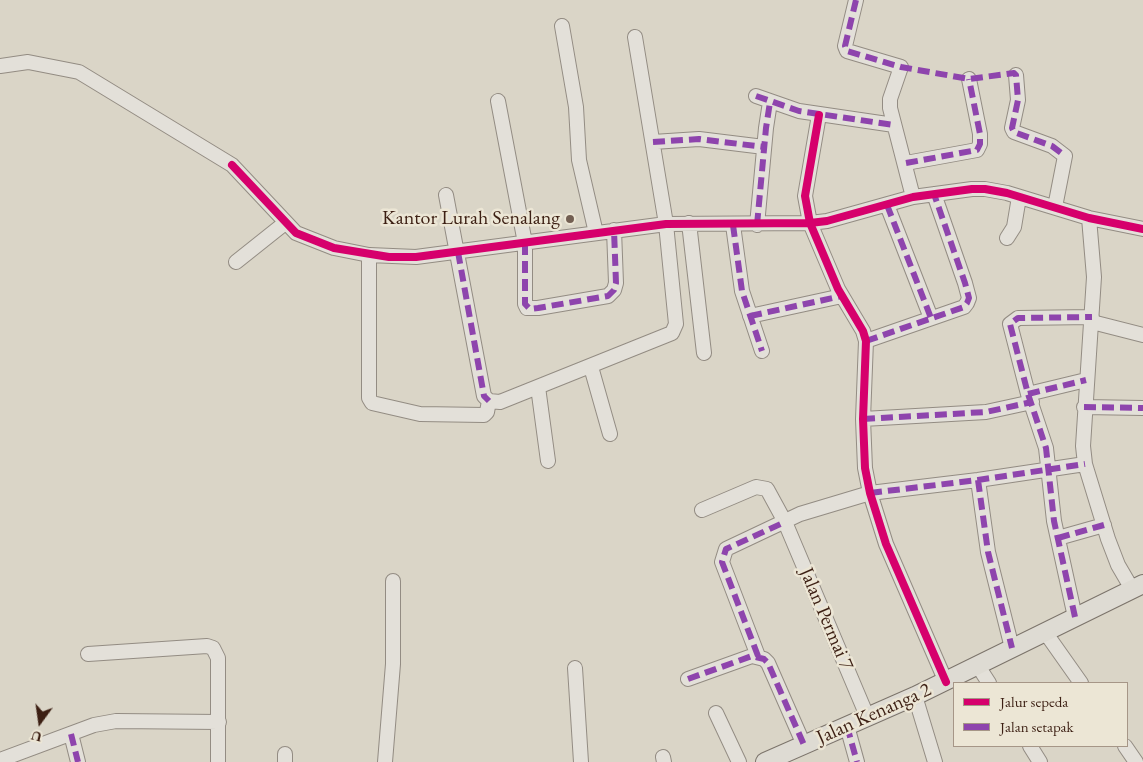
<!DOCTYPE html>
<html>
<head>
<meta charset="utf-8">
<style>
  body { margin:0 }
  #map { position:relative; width:1143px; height:762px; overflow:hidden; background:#dad5c7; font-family:"EB Garamond",serif }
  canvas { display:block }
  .legend { position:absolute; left:953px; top:682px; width:175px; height:65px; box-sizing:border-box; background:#ece6d5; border:1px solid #a69687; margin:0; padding:6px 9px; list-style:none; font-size:15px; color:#3c1f13 }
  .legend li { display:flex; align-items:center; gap:10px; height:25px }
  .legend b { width:25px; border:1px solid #a69687 }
  .north { position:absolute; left:15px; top:697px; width:50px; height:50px; -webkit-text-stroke:4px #ece6d5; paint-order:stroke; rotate:194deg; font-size:14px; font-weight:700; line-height:20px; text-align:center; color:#3c1f13 }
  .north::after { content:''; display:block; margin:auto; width:18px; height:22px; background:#3c1f13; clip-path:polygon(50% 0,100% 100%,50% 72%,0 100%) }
</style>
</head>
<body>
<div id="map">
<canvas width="1143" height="762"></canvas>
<ul class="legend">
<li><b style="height:6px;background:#d6006c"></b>Jalur sepeda</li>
<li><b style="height:6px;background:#8e44ad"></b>Jalan setapak</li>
</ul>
<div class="north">U</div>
</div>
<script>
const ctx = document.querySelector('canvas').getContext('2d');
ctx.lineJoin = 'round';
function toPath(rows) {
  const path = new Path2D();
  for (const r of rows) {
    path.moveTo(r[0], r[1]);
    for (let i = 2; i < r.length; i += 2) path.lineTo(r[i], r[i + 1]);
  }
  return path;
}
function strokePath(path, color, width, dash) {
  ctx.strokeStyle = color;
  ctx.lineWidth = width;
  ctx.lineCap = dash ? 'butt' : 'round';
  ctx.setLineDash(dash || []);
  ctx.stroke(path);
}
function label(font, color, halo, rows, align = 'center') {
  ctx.font = font + ' "EB Garamond",serif';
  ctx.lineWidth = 5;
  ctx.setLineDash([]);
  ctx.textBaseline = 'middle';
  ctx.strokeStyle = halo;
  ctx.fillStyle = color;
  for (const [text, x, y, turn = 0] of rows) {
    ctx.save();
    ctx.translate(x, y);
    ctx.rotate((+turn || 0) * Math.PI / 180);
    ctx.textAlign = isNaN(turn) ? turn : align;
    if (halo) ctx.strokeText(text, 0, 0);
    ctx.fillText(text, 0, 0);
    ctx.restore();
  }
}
const minor = toPath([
  [856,0,845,46,847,51,901,67,890,99,890,108,913,197],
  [562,26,576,107,579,160,596,233],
  [0,66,28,62,79,72,232,165,296,233,334,248,369,255,416,257,666,224,810,223,827,221,913,197,972,189,985,189,1007,193,1089,218,1143,229],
  [1016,75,1018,100,1012,128,1014,132,1052,146,1065,156,1055,207],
  [756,96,799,111,894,125],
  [498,101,525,243,525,304,527,308,538,308,608,296,614,290,616,283,614,230],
  [819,115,805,196,810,223,838,289,863,331,866,341,863,419,865,468,870,493,886,544,946,682],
  [653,142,699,139,764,147],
  [906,163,977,150,980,144,980,134,969,79],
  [446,195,484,396,489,401,500,402,672,333,676,324,666,224,635,37],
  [887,205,931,318],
  [1089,218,1094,277,1083,446,1085,464,1108,539,1118,565,1132,589],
  [689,223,704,353],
  [733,225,742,291,762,351],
  [757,225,766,128,770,102],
  [1007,238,1014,227,1019,197],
  [369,255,369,398,372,403,420,414,484,415,487,412,489,401],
  [236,262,285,223],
  [750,316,842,296],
  [1092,322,1143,335],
  [866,341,964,307,967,303,969,298,965,283,934,194],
  [591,367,610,434],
  [538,387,548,461],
  [1028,394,1086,380],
  [1084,407,1143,408],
  [863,419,986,412,1032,402],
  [978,480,988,552,1012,648],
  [702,510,756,487,767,489,785,522,867,716],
  [1058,538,1104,525],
  [1075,617,1054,521,1046,448,1028,394,1010,324,1018,318,1092,317],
  [1045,632,1081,683],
  [88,654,207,646,213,648,218,658,218,762],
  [758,656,722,562,726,549,800,514,870,493,978,480,1085,464],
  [978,666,989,683],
  [575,668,581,762],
  [688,679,752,656,764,659,768,663,804,745],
  [915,696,935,762],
  [716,713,739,762],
  [847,726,857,762],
  [71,734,78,762],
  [1030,746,1040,762],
  [1125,746,1136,762],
  [285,754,285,762],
  [663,757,664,762],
  [0,760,94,725,116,721,219,722],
  [385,762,393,664,393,581]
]);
const major = toPath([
  [765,762,915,696,1143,584]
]);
strokePath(minor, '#938c83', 16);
strokePath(major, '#7c746b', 20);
strokePath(minor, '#e3e0d9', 14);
strokePath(major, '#dedbd3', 18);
strokePath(toPath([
  [856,0,845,46,847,51,901,67,969,79,1014,73,1016,75,1018,100,1012,128,1014,132,1052,146,1065,156],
  [756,96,799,111,894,125],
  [653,142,699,139,764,147],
  [906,163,977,150,980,144,980,134,969,79],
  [887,205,931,318],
  [733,225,742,291,762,351],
  [757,225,766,128,770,102],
  [525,243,525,304,530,309,538,308,608,296,614,290,616,283,614,230],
  [458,252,484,396,489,401],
  [750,316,842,296],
  [866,341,964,307,967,303,969,298,965,283,934,194],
  [1028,394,1086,380],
  [1084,407,1143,408],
  [863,419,986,412,1032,402],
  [978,480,988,552,1012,648],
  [870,493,978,480,1085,464],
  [1058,538,1104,525],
  [1075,617,1054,521,1046,448,1028,394,1010,324,1018,318,1092,317],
  [758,656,722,562,726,549,785,522],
  [688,679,752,656,764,659,768,663,804,745],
  [847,726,857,762],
  [71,734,78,762]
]), '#8e44ad', 6, [12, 6]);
strokePath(toPath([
  [819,115,805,196,810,223,838,289,863,331,866,341,863,419,865,468,870,493,886,544,946,682],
  [232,165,296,233,334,248,389,257,416,257,666,224,810,223,827,221,913,197,972,189,985,189,1007,193,1089,218,1143,229]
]), '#d6006c', 8);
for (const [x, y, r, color] of [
  [570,219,5,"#735f52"]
]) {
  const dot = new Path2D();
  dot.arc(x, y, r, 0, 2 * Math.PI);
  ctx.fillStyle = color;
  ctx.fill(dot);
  strokePath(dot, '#ece6d5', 2);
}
label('20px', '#3c1f13', '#ece6d5', [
  ["Kantor Lurah Senalang",560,219]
], 'right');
label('20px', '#3c1f13', '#ece6d5', [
  ["Jalan Permai 7",826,619,67],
  ["Jalan Kenanga 2",874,714,-24]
]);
</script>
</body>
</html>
